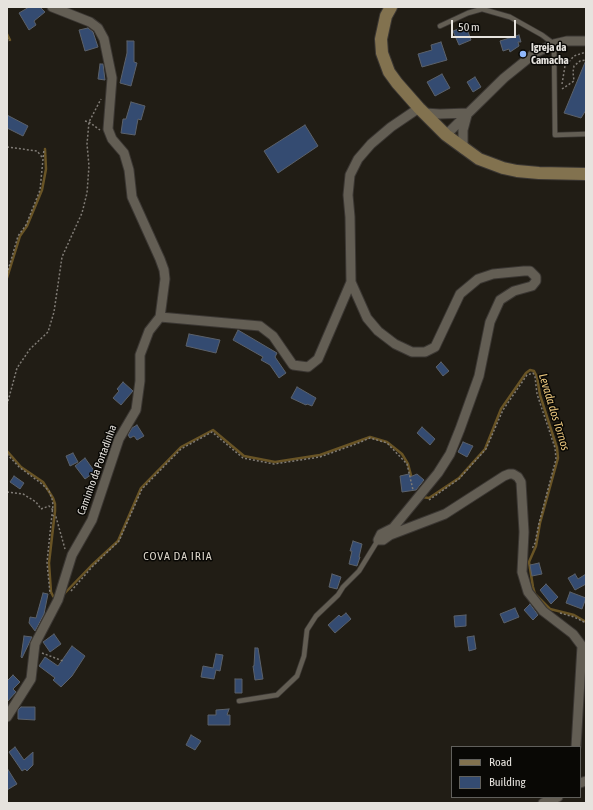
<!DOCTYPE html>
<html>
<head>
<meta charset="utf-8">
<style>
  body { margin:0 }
  #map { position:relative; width:593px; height:810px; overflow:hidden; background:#211d15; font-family:"Asap Condensed",sans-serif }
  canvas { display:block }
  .frame { position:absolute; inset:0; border:8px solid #e6e3de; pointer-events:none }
  .legend { position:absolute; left:451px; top:746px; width:130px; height:52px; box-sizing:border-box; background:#090805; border:1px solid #61605c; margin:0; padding:5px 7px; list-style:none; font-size:12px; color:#e6e3de }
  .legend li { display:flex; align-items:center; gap:8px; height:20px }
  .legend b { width:20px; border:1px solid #61605c }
  .scale { position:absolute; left:451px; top:20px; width:65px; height:18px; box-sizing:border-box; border:2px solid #e6e3de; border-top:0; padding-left:5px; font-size:12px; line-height:14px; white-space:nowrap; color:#e6e3de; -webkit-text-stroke:3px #090805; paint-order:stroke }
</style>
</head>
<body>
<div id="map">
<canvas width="593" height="810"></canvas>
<div class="frame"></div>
<ul class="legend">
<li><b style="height:5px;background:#82724f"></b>Road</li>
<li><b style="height:11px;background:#344b71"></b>Building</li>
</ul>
<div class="scale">50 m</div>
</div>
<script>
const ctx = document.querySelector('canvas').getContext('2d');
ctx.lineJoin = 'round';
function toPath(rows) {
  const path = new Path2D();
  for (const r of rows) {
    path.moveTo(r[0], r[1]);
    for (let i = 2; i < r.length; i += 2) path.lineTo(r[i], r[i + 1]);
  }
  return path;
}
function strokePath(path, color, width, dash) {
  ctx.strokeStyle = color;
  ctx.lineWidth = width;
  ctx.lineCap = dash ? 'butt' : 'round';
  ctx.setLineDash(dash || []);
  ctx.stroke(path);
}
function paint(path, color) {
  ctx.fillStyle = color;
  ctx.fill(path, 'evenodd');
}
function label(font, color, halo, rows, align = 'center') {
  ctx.font = font + ' "Asap Condensed",sans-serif';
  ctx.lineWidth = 3;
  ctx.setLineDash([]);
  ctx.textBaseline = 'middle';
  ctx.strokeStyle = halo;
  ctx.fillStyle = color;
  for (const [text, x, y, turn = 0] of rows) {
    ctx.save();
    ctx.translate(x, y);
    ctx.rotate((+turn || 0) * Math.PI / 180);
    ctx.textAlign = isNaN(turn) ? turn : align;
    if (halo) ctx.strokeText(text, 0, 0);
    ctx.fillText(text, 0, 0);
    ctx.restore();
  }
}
strokePath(toPath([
  [7,34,10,40],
  [7,278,20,236,27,226,42,190,46,169,45,149],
  [7,451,21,467,43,482,53,498,55,504,55,511,49,563,51,592,53,596,55,598],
  [422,497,429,498,459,478,485,449,501,409,526,373,530,370,534,371,537,377,540,395,557,448,558,458,540,523,536,546,529,562,533,587,535,594,550,609,574,615,586,622],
  [62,596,91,566,118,541,141,488,181,447,213,430,244,456,275,462,320,455,370,437,387,442,402,454,408,464,412,479]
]), '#695425', 2.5);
const building = toPath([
  [29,7,40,7,45,12,34,21,36,25,29,30,19,13,29,7],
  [466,26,471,40,459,45,453,31,466,26],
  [88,28,93,32,98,47,85,51,79,30,88,28],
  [519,35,521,42,518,42,519,46,510,52,509,49,503,51,500,41,519,35],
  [127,41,134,41,134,62,137,63,131,86,120,83,127,53,127,41],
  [441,42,447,60,422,67,418,54,432,50,431,45,441,42],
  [586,60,586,110,581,118,564,113,586,60],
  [100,64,103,64,105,80,98,79,100,64],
  [442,74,450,88,435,96,427,82,442,74],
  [475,77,481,87,473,92,467,82,475,77],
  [131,102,145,106,141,120,138,119,135,135,121,133,123,119,126,119,131,102],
  [7,115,28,126,23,136,7,128,7,115],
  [305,125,318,146,278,173,264,151,305,125],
  [238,330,277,353,275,357,286,373,279,378,270,365,261,360,263,357,233,340,238,330],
  [189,334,220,340,216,353,186,346,189,334],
  [441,362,449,371,443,376,436,367,441,362],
  [123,382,133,391,121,405,113,398,119,391,117,389,123,382],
  [297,387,316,398,312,406,307,404,306,405,291,398,297,387],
  [137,425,144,436,137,440,134,436,130,438,128,435,132,428,137,425],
  [422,427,435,439,430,445,417,433,422,427],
  [463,442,473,446,467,457,458,452,463,442],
  [73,453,78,462,70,466,66,456,73,453],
  [85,458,95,472,85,479,75,466,85,458],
  [409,474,410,477,417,474,424,480,416,490,402,492,400,476,409,474],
  [14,476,24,483,20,489,10,482,14,476],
  [353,541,362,544,359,557,360,557,357,566,349,564,352,551,350,551,353,541],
  [539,563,542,574,532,576,530,565,539,563],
  [332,574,341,577,337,589,329,587,332,574],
  [575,574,578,579,586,574,586,584,575,590,568,578,575,574],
  [546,584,558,597,551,604,540,590,546,584],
  [570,592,586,598,582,609,566,603,570,592],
  [43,593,48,594,44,614,35,631,29,623,30,617,36,618,43,593],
  [530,604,538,615,533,620,524,610,530,604],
  [515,608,519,617,504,623,500,614,515,608],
  [346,613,351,619,335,633,328,625,339,615,341,617,346,613],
  [466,615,466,626,455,627,454,616,466,615],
  [54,634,61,644,50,652,43,642,54,634],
  [24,636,32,637,22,658,21,657,24,636],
  [474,636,476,649,469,651,467,637,474,636],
  [72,646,85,656,72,676,61,687,53,680,55,678,39,666,45,657,58,666,72,646],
  [255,648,258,648,263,679,255,680,253,666,254,666,255,648],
  [216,654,223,655,220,671,216,670,214,679,201,677,203,666,213,668,216,654],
  [13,675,20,682,13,689,16,692,7,702,7,681,13,675],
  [235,679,242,679,242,693,235,693,235,679],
  [21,707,35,707,35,720,18,719,18,710,21,707],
  [229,709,227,715,230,715,230,725,208,725,208,715,216,715,216,710,229,709],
  [191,735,201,741,195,750,186,745,191,735],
  [15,747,24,760,33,752,33,765,27,771,25,769,22,771,9,752,15,747],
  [7,768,17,784,7,790,7,768]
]);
paint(building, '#344b71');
strokePath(building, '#5b616a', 1);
const lane = toPath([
  [440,26,468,13,482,9,510,17,542,35,554,44,555,135,586,134],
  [239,701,277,695,297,676,304,656,307,630,316,616,338,595,343,587,359,571,378,540]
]);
const street = toPath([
  [425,113,440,114,468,113],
  [446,135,504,78,535,53,554,44,567,41,586,41],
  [463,149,463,130,467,115],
  [351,282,367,318,378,331,395,344,412,352,425,352,435,347,460,294,478,279,493,274,524,271,530,271,536,277,536,281,532,286,514,291,500,300,490,322,479,376,460,429,450,454,438,473,393,528,381,534,378,540,383,540,390,535,445,514,504,476,509,474,513,474,518,477,521,482,524,532,522,572,528,592,543,611,573,634,582,646,576,747],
  [160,317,260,326,273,336,293,365,308,367,318,359,351,282,350,217,348,195,350,175,358,159,371,144,391,127,419,108],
  [7,717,31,679,35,644,58,600,72,555,92,520,119,439,136,410,140,381,140,355,149,331,160,317,165,279,164,270,160,259,132,197,129,170,124,153,112,139,108,129,112,78,104,39,98,28,90,22,52,7],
  [580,783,586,781],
  [543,803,558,797]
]);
const secondary = toPath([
  [391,7,386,16,381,39,382,53,389,72,397,83,419,108,446,135,479,159,503,168,517,171,539,173,586,174]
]);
strokePath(lane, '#3b3733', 6);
strokePath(street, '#3b3733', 11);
strokePath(secondary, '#3b3733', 14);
strokePath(toPath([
  [7,37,9,41],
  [562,84,565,66,574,56,586,52],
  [562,89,574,81,573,72,574,66,580,61,586,60],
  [85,121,89,122,100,130],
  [7,147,37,151,42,157],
  [7,274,18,236,26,225,40,190,44,149],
  [7,405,17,368,30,349,48,332,54,312,62,257,82,213,87,193,89,166,87,144,89,122,101,99],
  [7,454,19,467,42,484,49,491,52,499,53,505,47,562,50,594],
  [7,492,23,494,36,502,41,509,49,506,53,510],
  [429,500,459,479,486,449,503,410,527,375,533,373,535,377,537,394,555,448,556,459,539,523,535,543,532,549],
  [52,515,56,517,65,549],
  [71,591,92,567,119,541,142,489,181,449,212,432,243,458,274,464,320,457,356,444,370,438,387,443,407,464,413,490],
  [560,613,574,617,586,623],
  [42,653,63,661]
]), '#807c76', 1.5, [2, 2]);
strokePath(lane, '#635e54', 4.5);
strokePath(street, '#635e54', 9);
strokePath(secondary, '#82724f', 12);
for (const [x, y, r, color] of [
  [523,54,4,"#90b8fd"]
]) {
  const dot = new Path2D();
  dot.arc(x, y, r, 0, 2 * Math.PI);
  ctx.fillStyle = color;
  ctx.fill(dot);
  strokePath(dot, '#090805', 1.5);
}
label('bold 11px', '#e6e3de', '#090805', [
  ["Igreja da",531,48],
  ["Camacha",531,61]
], 'left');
label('11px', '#e6e3de', '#090805', [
  ["Caminho da Portadinha",97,470,-70]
]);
label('italic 12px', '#eac67d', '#090805', [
  ["Levada dos Tornos",554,412,73]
]);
ctx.letterSpacing = '1px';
label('12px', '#dcd6cb', '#090805', [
  ["COVA DA IRIA",178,556]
]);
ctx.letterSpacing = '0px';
</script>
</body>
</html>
